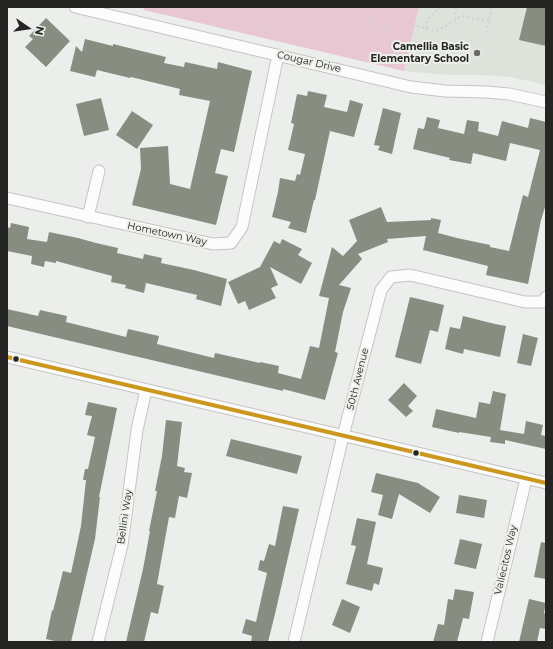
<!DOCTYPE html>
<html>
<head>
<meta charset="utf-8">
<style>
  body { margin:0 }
  #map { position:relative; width:553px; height:649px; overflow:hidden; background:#eceeeb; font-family:Montserrat,sans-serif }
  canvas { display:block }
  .frame { position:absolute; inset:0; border:8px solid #242523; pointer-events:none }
  .north { position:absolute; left:8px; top:8px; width:40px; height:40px; -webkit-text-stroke:3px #ecefea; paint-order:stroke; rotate:103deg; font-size:11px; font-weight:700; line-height:16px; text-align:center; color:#242523 }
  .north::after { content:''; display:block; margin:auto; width:14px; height:18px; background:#242523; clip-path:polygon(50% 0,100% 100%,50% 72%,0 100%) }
</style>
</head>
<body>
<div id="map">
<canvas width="553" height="649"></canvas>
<div class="frame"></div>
<div class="north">N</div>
</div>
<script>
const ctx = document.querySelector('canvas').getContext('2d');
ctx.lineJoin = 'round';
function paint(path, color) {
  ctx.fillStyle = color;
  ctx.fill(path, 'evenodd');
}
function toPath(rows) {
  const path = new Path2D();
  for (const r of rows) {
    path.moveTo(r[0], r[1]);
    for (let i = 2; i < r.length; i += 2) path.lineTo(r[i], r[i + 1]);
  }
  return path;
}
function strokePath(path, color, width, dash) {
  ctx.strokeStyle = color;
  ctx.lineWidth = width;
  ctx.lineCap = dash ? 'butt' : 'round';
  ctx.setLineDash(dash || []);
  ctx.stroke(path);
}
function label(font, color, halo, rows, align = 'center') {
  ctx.font = font + ' Montserrat,sans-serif';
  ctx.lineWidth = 4;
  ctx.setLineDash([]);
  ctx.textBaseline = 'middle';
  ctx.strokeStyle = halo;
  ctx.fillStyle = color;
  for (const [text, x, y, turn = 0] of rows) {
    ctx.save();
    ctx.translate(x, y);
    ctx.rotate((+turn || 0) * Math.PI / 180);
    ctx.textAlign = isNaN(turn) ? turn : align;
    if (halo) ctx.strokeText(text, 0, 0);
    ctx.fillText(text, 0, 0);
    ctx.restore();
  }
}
paint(toPath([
  [419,7,546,7,546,85,511,77,484,75,448,75,404,71]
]), '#dde2db');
paint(toPath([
  [144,7,419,7,404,71,144,10]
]), '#e9c7d2');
paint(toPath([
  [527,7,546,7,546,46,519,40],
  [46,18,70,41,46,67,25,47,33,39,29,36],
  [85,39,113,46,113,44,166,57,164,63,184,67,185,62,217,69,218,62,252,71,234,152,221,149,215,173,228,176,216,225,132,205,141,169,140,148,168,146,170,184,190,189,210,101,179,95,180,89,131,77,130,78,97,70,95,77,70,71,76,46,82,52],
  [308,91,327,95,324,107,347,112,350,100,363,104,354,137,330,131,315,200,314,200,306,233,288,228,291,222,272,217,278,192,280,178,295,181,297,174,300,175,305,154,288,150,294,124,291,123,297,94,307,96],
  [101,98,109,130,84,136,76,104],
  [383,108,401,113,392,154,378,150,380,146,374,145],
  [132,111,153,125,137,149,116,135],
  [427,117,440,120,438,128,464,134,467,120,479,122,478,131,498,136,502,121,528,128,530,118,546,122,546,204,541,220,528,284,486,275,488,266,423,250,426,236,387,239,388,242,358,254,362,259,339,285,351,288,343,312,335,352,338,353,325,400,283,389,283,391,7,326,7,309,38,316,40,310,67,316,66,322,126,337,128,329,159,336,157,344,214,358,215,353,260,363,260,362,279,366,278,373,301,379,310,346,319,348,329,298,319,296,332,247,343,256,357,241,349,220,381,207,387,222,431,220,431,218,441,220,438,233,457,238,490,245,490,247,509,251,523,195,528,197,540,150,510,143,506,161,473,153,471,164,449,160,450,158,413,149,418,128,424,129],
  [11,223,29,227,27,239,47,242,49,232,78,238,96,243,118,248,117,253,143,259,144,254,162,258,161,263,194,270,227,279,221,306,196,299,197,295,146,283,144,293,125,288,126,285,111,282,112,276,56,261,56,263,45,261,44,267,31,264,32,256,7,251,7,227,10,228],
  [282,239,302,249,298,255,312,263,301,284,270,267,278,285,271,288,276,298,249,310,245,301,238,304,228,282,260,267,274,241,280,244],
  [410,297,444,305,438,332,430,330,421,364,395,357],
  [463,316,495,324,506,326,500,357,464,349,463,354,445,349,450,327,460,329],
  [523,334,538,338,531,366,517,363],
  [404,383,417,396,408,406,413,411,406,417,388,400],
  [493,391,506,394,500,430,524,434,526,421,543,425,541,435,546,436,546,449,505,440,505,444,490,442,491,437,459,432,459,433,432,427,436,409,476,418,479,402,490,404],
  [88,402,117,408,99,497,100,497,95,539,71,642,59,642,46,639,52,610,53,611,63,571,71,573,81,526,86,480,83,480,85,469,88,469,95,437,87,435,92,416,85,415],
  [166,420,182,422,177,466,185,468,184,472,192,473,187,498,179,496,175,518,169,517,157,584,164,586,158,614,151,612,144,642,126,642,143,569,150,531,149,531,157,491,155,491,162,456],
  [231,439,302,456,297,474,226,456],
  [376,473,418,483,440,497,430,513,399,494,392,519,378,515,383,495,371,492],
  [459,495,487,500,484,518,456,513],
  [283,506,299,509,275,614,268,642,251,642,252,636,242,633,246,619,256,622,267,573,258,570,260,560,264,561,269,544,275,546],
  [357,518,376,522,367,564,383,568,379,585,374,583,372,591,346,584,356,546,351,545],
  [460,539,482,544,476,569,454,564],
  [541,542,546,543,546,579,534,577],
  [455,589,474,592,469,619,463,618,457,642,433,642,438,624,444,625,448,599,453,600],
  [342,599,360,607,350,633,332,625],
  [529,599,546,603,544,613,546,614,546,629,540,628,537,642,519,642]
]), '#878e81');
const minor = toPath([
  [75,7,411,87,445,91,487,92,509,94,546,102],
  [7,198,213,244,231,243,242,227,278,55],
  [88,217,99,171],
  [7,357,546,483],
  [98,642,122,545,137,430,146,390],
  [294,642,343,436,381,290,391,277,410,275,525,302,543,302,546,297],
  [487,642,526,479]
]);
strokePath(minor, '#c3c5c3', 13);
strokePath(toPath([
  [373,7,369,25,389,30,394,7],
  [456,7,455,12,456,18],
  [417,26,437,31,462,16,489,21],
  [426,28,428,19,434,12,439,10,441,7],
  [389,30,394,31],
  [486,33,492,7],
  [258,36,265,7],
  [372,63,380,28]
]), '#d0d1d0', 2, [2, 3]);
strokePath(minor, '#fcfcfc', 11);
strokePath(toPath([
  [7,357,546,483]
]), '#cb971e', 4);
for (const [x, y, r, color] of [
  [477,53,4,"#6a6b69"],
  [16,359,3.5,"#242523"],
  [416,453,3.5,"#242523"]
]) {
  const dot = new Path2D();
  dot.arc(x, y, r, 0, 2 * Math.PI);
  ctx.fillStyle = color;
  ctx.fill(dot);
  strokePath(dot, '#ecefea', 1.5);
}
label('bold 10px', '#242523', '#ecefea', [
  ["Camellia Basic",469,47],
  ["Elementary School",469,59]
], 'right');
label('10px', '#242523', '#ecefea', [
  ["Cougar Drive",309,62,13],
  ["Hometown Way",167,234,12],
  ["50th Avenue",358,379,-76],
  ["Bellini Way",125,517,-82],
  ["Vallecitos Way",506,560,-77]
]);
</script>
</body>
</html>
